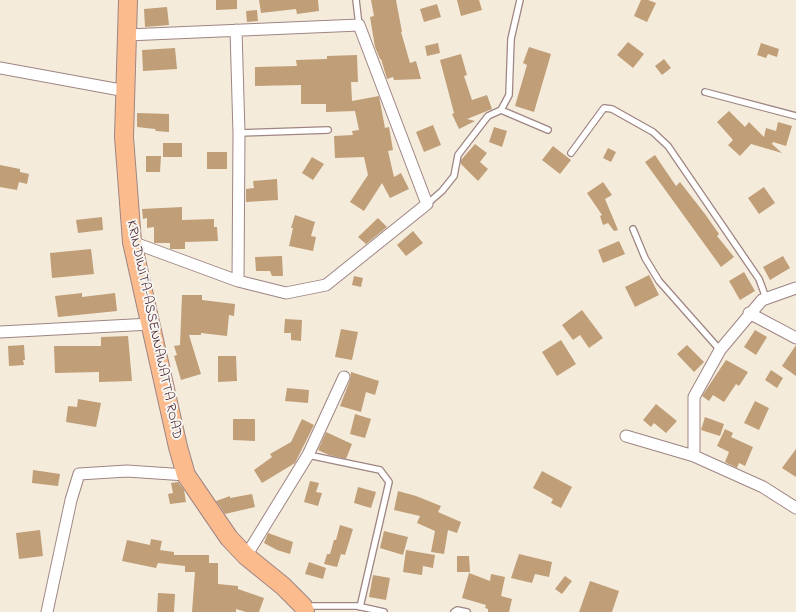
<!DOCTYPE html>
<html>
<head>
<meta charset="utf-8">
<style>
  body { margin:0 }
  canvas { display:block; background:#f4ebdb }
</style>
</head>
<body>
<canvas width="796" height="612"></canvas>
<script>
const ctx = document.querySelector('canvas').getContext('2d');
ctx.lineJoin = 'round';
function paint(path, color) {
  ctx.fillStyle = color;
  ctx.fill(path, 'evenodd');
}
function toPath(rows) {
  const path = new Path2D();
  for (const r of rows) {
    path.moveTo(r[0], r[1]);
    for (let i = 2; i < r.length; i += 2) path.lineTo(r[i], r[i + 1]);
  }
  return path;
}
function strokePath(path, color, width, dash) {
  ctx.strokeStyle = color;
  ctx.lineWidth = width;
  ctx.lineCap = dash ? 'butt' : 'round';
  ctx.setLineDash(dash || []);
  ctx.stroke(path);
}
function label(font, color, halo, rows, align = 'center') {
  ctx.font = font + ' "Indie Flower",sans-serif';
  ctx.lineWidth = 4;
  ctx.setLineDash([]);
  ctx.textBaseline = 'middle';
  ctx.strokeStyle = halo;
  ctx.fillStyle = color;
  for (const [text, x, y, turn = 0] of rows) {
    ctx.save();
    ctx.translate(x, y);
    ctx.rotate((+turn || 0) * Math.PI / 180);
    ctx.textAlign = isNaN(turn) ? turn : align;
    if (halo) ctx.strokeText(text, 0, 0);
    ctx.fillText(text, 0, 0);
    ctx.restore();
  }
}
paint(toPath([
  [216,0,237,0,237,9,216,10],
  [259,0,318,0,319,11,297,14,296,9,261,13],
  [371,0,396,0,402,32,401,32,410,63,416,61,421,79,394,80,393,77,387,79,381,59,380,59,375,47,370,17,374,16],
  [457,0,479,0,482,10,461,16],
  [641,0,648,0,656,3,647,22,634,16],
  [437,4,441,17,424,22,420,9],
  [167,7,169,25,145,27,144,9],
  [257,10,258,21,247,22,246,11],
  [628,42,644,54,633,68,617,55],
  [438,43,440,53,427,56,425,46],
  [761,43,779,49,777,57,768,54,766,58,757,55],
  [529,47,551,54,534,112,515,106,527,65,523,63],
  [175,48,177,69,143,71,142,50],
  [461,54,467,75,464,76,472,100,487,95,492,109,467,119,475,121,459,129,452,114,454,113,440,60],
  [357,55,358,82,351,82,352,101,379,96,385,128,389,127,393,150,388,151,394,177,401,173,409,189,390,198,382,183,364,211,350,202,368,175,364,157,335,158,334,136,353,135,352,131,359,130,355,111,326,112,326,104,301,104,301,85,255,86,255,67,297,66,296,60,327,59,327,56],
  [664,59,671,68,662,75,655,66],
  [729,111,745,127,749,122,764,137,766,128,776,131,778,122,792,126,786,146,773,142,772,144,782,153,751,144,740,156,728,145,733,140,717,122],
  [137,113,169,114,169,132,156,131,155,129,137,127],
  [433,125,441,145,424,152,416,132],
  [494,127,507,131,502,147,489,142],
  [163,143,182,143,182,157,163,157],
  [475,144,487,153,480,162,488,169,478,181,461,164,461,160],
  [553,146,571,160,560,174,542,160],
  [608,148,616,152,611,162,603,158],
  [207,152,227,152,227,169,207,169],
  [655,155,676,186,680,182,705,214,719,234,717,236,734,257,721,267,645,162],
  [146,156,161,156,160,172,146,172],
  [312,157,324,164,313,180,302,173],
  [0,165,20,169,20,172,29,174,27,184,19,182,17,190,0,187],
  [277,179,278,200,246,202,246,189,254,188,253,181],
  [603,182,612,195,605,199,618,230,614,231,608,223,603,225,600,216,602,215,587,193],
  [764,187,775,203,759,214,748,198],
  [182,207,182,220,214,219,214,227,217,227,218,241,185,242,185,249,170,249,170,243,154,243,154,227,147,228,147,218,143,219,142,209],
  [295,215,315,222,311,236,316,237,313,251,289,246,293,228,291,228],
  [102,217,103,230,78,233,76,220],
  [378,218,387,227,366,244,358,237],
  [413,231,423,243,406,256,397,245],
  [619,241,625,254,603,263,598,250],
  [91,249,94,274,52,278,50,253],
  [282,256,283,276,272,276,270,271,256,271,255,257],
  [783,256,790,268,770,280,763,267],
  [744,272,755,291,740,300,729,281],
  [649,275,659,295,635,307,625,287],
  [354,276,363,278,361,287,352,285],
  [82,293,82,297,115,293,117,311,58,317,55,296],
  [182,295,202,295,202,300,235,304,234,316,229,315,227,336,201,333,201,335,189,335,201,374,181,380,174,356,177,355,174,346,180,345],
  [582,310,603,338,589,348,580,335,573,340,562,325],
  [285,319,302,320,301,341,291,340,291,333,284,333],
  [341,329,358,332,352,360,335,357],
  [755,330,767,337,756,355,744,347],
  [128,336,132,381,99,382,99,372,55,373,54,346,101,346,101,337],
  [561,340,576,364,557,376,542,352],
  [24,345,25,360,23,360,24,365,9,366,8,346],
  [687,345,704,362,694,372,677,354],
  [796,345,796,376,782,366],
  [218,356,236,356,237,381,218,382],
  [726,360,748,372,739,386,736,384,724,402,713,395,709,401,702,396],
  [771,370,783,378,777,388,765,380],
  [351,372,379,381,375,395,366,392,361,412,340,406,350,380],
  [287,388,309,390,308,403,285,401],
  [78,399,101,403,96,427,66,422,68,406,77,407],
  [755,401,769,408,759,430,744,423],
  [656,404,677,421,666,433,654,423,651,427,643,420],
  [355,414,371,419,365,438,350,434],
  [705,417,724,424,720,436,701,430],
  [233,419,255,419,255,441,233,440],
  [302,419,314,425,295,463,262,483,254,470,272,457,270,454,291,442],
  [725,429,733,433,731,437,753,447,745,466,739,463,737,468,725,462,729,452,717,446],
  [326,432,352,444,346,459,329,455,318,450],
  [796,449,796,477,782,468],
  [33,470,60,474,58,486,32,483],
  [542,471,572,487,561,508,551,503,553,499,533,488],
  [310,481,319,483,316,492,322,493,318,506,304,502],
  [178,482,184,490,186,502,170,504,168,494,173,493,171,483],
  [358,487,376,492,371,508,354,503],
  [398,491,416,496,441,506,438,512,461,522,457,533,448,530,444,554,431,552,435,531,417,523,420,516,394,510],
  [252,494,255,507,225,514,216,501,230,496,230,498],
  [340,525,353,529,345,555,341,554,337,567,324,564,327,554,330,554,334,540,336,540],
  [40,530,43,556,19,559,16,533],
  [384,531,408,537,403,555,380,548],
  [268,533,293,542,290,554,277,550,264,543],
  [151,539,162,541,160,550,174,552,174,555,209,555,209,563,218,563,218,584,238,586,238,589,264,598,259,612,246,612,236,609,236,612,192,612,195,572,185,572,185,566,158,563,156,568,122,561,127,540,150,545],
  [406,550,435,555,433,568,423,566,422,575,403,572],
  [519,554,552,562,549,577,535,574,532,583,511,578],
  [457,556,469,556,470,572,457,572],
  [309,562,326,568,323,579,305,574],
  [469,573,490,581,491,574,505,577,501,596,512,599,509,612,488,612,488,609,485,608,486,605,462,598],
  [373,575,390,578,386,600,369,597],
  [565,576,572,581,562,594,555,589],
  [590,581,619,591,612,612,579,612],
  [158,593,175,594,174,612,157,612]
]), '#c09e78');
const lane = toPath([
  [356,0,359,25],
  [705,92,796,116],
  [501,110,548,130],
  [239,133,328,130],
  [571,153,604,108,612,109,653,132,668,146,759,279,766,298],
  [427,204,442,191,454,176,458,155,488,116,501,110,509,95,511,39,520,0],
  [633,229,645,258,659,281,720,350],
  [308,455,380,470,389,482,360,607],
  [305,606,357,606,384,612],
  [454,612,457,610,467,612]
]);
const street = toPath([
  [236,30,239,133,238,281],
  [127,35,359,25,427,204,326,285,286,293,238,281,132,242],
  [0,68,126,91],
  [749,313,796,338],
  [0,332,151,324],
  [626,436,694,456,763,487,796,508],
  [694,456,694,397,720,350,762,300,796,288],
  [246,556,308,455,344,377],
  [47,612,71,500,79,474,127,471,186,475]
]);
const primary = toPath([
  [128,0,124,137,132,242,178,447,186,475,229,538,246,556,283,586,303,606,305,612]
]);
strokePath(lane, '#9f8583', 8);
strokePath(street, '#9f8583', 13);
strokePath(primary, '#9f8583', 20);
strokePath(lane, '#fff', 5.5);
strokePath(street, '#fff', 11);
strokePath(primary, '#fbbb8c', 18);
label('14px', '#4a1f2b', '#f6f6f2', [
  ["KRINDIWITA-ASSENNAWATTA ROAD",153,330,78]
]);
</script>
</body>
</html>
